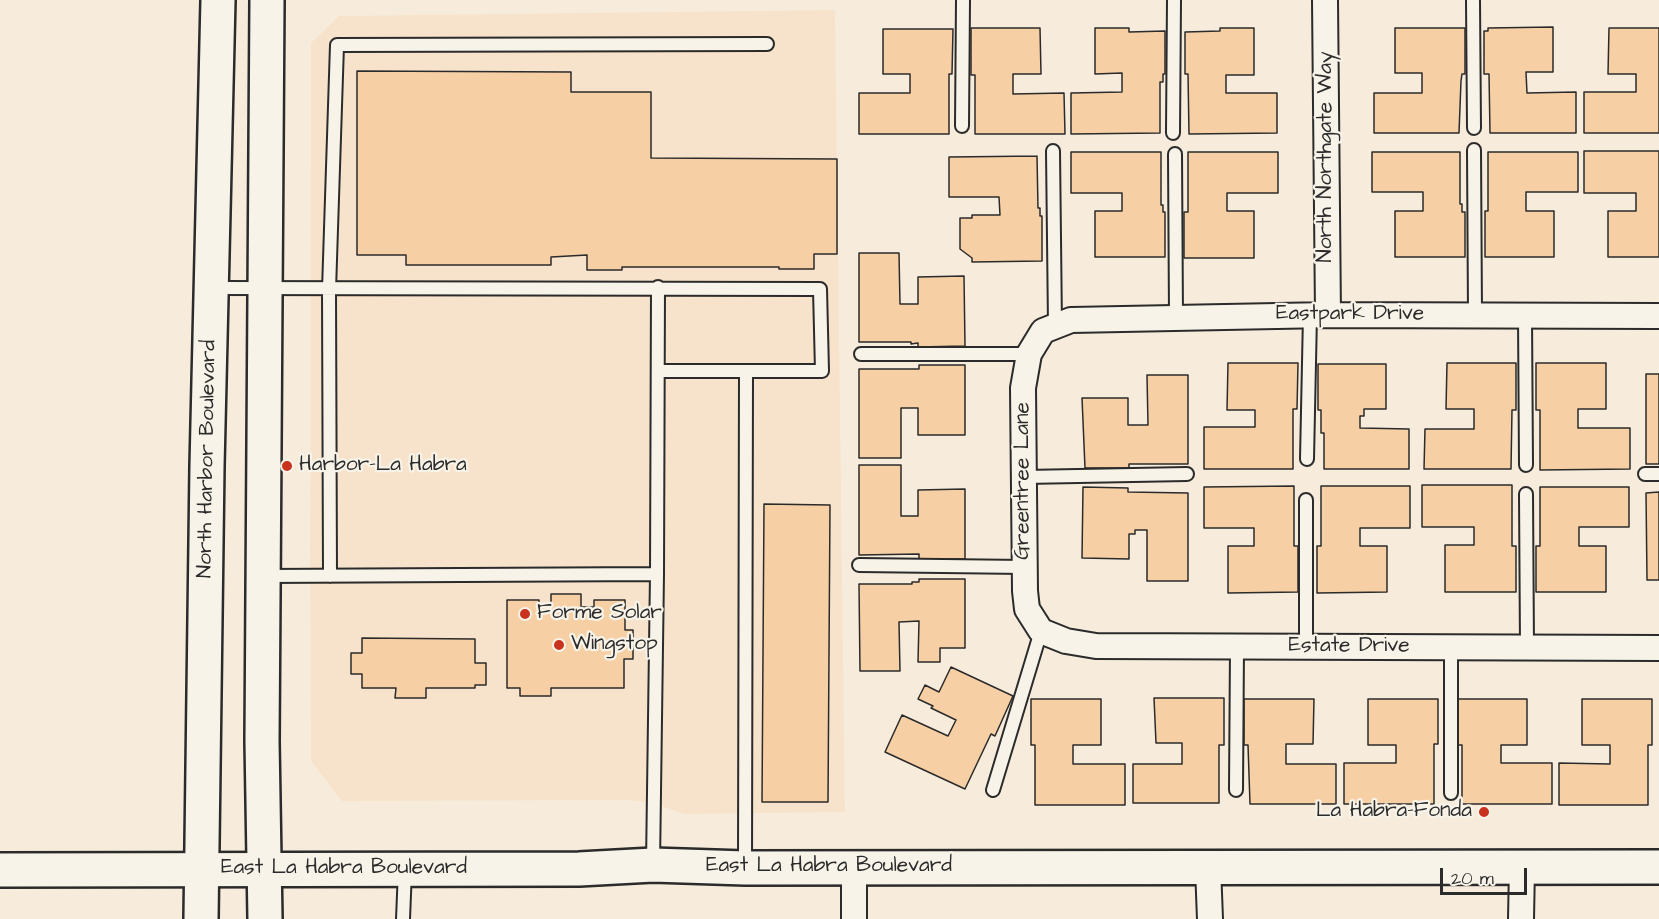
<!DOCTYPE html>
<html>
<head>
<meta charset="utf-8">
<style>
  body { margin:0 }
  #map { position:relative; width:1659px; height:919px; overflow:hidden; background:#f7ecdb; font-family:"Architects Daughter",sans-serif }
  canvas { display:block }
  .scale { position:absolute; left:1440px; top:868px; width:87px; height:27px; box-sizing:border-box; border:3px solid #2b2b2b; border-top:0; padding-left:8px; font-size:18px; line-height:21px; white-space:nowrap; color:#2b2b2b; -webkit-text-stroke:4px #f7f3e8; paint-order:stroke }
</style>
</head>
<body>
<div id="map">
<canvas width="1659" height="919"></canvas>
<div class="scale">20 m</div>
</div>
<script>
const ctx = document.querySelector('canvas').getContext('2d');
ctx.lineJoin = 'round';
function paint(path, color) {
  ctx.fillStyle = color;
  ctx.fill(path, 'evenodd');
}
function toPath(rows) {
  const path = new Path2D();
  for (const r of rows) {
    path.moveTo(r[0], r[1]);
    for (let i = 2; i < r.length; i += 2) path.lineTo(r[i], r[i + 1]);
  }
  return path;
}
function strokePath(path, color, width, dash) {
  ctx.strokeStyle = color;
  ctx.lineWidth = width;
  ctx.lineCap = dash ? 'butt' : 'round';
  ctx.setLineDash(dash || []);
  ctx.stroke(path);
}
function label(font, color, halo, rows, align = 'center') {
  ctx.font = font + ' "Architects Daughter",sans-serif';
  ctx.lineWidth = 4.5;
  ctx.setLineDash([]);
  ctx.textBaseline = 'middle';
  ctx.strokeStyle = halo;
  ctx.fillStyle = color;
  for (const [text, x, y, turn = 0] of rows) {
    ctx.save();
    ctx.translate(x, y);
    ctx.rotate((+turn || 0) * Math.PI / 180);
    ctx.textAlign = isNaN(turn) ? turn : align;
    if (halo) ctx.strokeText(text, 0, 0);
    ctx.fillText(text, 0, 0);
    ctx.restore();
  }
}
paint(toPath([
  [835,10,845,812,684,814,653,803,629,800,342,801,311,761,310,576,311,43,339,16]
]), '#f7e3cb');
const building = toPath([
  [1553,27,1553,72,1526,72,1527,93,1576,92,1576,133,1490,133,1489,74,1484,74,1484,31,1488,31,1488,28,1553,27],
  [971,28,1040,28,1041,74,1013,74,1013,94,1064,93,1065,134,975,134,975,75,971,75,971,28],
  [1095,28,1129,28,1129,32,1165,31,1165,74,1163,74,1163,82,1160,82,1160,133,1071,134,1071,93,1122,92,1122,73,1095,74,1095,28],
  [1220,28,1254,28,1254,75,1226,75,1226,93,1277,93,1277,133,1189,134,1188,74,1185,74,1185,32,1220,31,1220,28],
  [1395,28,1465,28,1465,74,1462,74,1461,81,1459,133,1374,133,1374,93,1422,93,1422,73,1395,73,1395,28],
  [1609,28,1659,28,1659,133,1584,133,1584,92,1636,92,1636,74,1608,74,1609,28],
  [883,29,953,29,952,74,949,74,949,134,859,134,859,93,910,93,910,74,883,74,883,29],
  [357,71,571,72,571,92,651,92,651,158,837,159,837,254,814,254,814,269,779,269,779,267,622,267,622,270,587,270,587,255,551,257,551,265,406,265,406,255,357,255,357,71],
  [1584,151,1659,151,1659,257,1608,257,1608,211,1636,211,1636,193,1584,193,1584,151],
  [1071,152,1161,152,1161,205,1163,205,1163,212,1165,212,1165,257,1095,257,1095,211,1122,211,1122,193,1071,193,1071,152],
  [1188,152,1278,152,1278,193,1227,193,1227,211,1254,211,1254,258,1184,258,1184,212,1188,212,1188,152],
  [1372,152,1460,152,1460,204,1462,204,1462,212,1465,212,1465,257,1395,257,1395,211,1423,211,1423,192,1372,192,1372,152],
  [1488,152,1578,152,1578,192,1526,192,1526,211,1554,211,1554,257,1485,257,1485,211,1488,211,1488,152],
  [1037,156,1038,208,1040,208,1040,216,1042,216,1042,261,972,262,972,258,960,249,960,218,972,218,972,215,1000,215,999,197,949,197,949,157,1037,156],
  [859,253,899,253,900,304,918,304,918,277,964,276,965,346,918,347,918,343,911,344,911,342,859,342,859,253],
  [1228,363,1298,363,1297,409,1293,409,1293,469,1204,469,1204,427,1255,427,1255,410,1227,410,1228,363],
  [1447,363,1516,363,1516,410,1512,410,1511,469,1424,469,1425,429,1474,429,1474,409,1446,409,1447,363],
  [1536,363,1606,363,1606,409,1578,409,1578,428,1630,428,1630,469,1540,470,1540,410,1536,410,1536,363],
  [1318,364,1386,364,1386,409,1364,409,1364,416,1360,416,1360,428,1409,429,1409,469,1324,469,1324,433,1321,433,1321,410,1318,410,1318,364],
  [919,365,965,365,965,435,918,435,918,408,901,408,901,458,859,458,859,369,919,369,919,365],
  [1646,374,1659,374,1659,464,1646,464,1646,374],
  [1147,375,1188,375,1188,464,1129,464,1129,468,1085,468,1082,398,1128,398,1128,425,1148,425,1147,375],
  [859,465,901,465,901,516,918,516,918,490,965,489,965,559,919,559,919,554,859,555,859,465],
  [1422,485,1512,485,1512,546,1516,546,1516,592,1445,592,1445,545,1474,545,1474,527,1422,527,1422,485],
  [1294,486,1294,546,1298,546,1298,592,1228,593,1228,546,1254,546,1254,528,1204,528,1204,487,1294,486],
  [1321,486,1410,486,1410,528,1360,528,1360,546,1387,546,1387,592,1317,593,1317,546,1321,546,1321,486],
  [1083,487,1128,488,1128,492,1188,493,1188,581,1147,581,1147,530,1135,530,1135,534,1129,534,1129,559,1082,558,1083,487],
  [1540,487,1629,487,1629,527,1579,527,1579,546,1606,546,1606,592,1536,592,1536,546,1540,546,1540,487],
  [1659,492,1659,580,1647,580,1646,493,1659,492],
  [764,504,830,505,828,802,762,802,764,504],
  [919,579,965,579,965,648,940,648,940,662,918,662,919,621,899,622,900,671,860,671,859,584,912,584,912,582,919,582,919,579],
  [551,594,581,594,581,607,594,607,594,600,625,600,625,630,633,630,633,659,624,659,624,688,551,688,551,696,520,696,520,688,507,688,507,600,539,600,539,606,551,606,551,594],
  [362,638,475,639,475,663,486,663,486,685,475,685,475,688,426,688,426,698,395,698,396,688,362,688,362,674,351,674,351,653,362,653,362,638],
  [951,667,1013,696,995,736,991,734,965,789,885,752,902,715,948,736,956,720,931,708,933,706,918,699,925,685,939,692,951,667],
  [1154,698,1224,698,1224,745,1219,745,1219,803,1133,803,1133,764,1182,764,1182,743,1156,743,1154,698],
  [1031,699,1101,699,1101,745,1073,745,1073,764,1125,764,1125,805,1035,805,1035,745,1031,745,1031,699],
  [1244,699,1314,699,1313,744,1286,744,1286,764,1336,764,1336,804,1250,804,1248,745,1244,745,1244,699],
  [1368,699,1438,699,1438,744,1434,744,1434,804,1344,804,1344,763,1396,763,1396,745,1368,745,1368,699],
  [1458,699,1527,699,1527,745,1501,745,1501,763,1552,763,1552,804,1462,804,1462,745,1458,745,1458,699],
  [1582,699,1652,699,1652,745,1648,745,1648,805,1559,805,1559,763,1610,764,1610,745,1582,745,1582,699]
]);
paint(building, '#f6cfa5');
strokePath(building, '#2b2b2b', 1.5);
const service = toPath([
  [1473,0,1474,128],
  [962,126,963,0],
  [1173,133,1174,0],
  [1474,150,1475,315],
  [1053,151,1055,326],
  [1175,154,1176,317],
  [214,288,820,289,822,371,746,371,745,867],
  [1525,316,1526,465],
  [861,354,1029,354],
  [658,371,746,371],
  [1307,459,1310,315],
  [1645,474,1659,474],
  [1024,477,1187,474],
  [1526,494,1527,648],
  [859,565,1025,567],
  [657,574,658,287],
  [265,576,657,574,653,864],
  [330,576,329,290,337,45,767,44],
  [1306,648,1306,500],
  [1451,648,1451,793],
  [993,790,1041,631],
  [1236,790,1237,647],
  [403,919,405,870]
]);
const minor = toPath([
  [1325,0,1328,315],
  [1659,316,1328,315,1071,320,1043,331,1029,354,1023,388,1025,591,1027,609,1041,631,1066,641,1096,646,1659,648],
  [1208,867,1210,919],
  [854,919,854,867],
  [1521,919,1522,867]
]);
const secondary = toPath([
  [0,870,579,869,653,865,745,868,1659,867]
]);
const primary = toPath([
  [201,919,207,466,218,0],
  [265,919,262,741,267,0]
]);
strokePath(service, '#2b2b2b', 16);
strokePath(minor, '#2b2b2b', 28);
strokePath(secondary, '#2b2b2b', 38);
strokePath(primary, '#2b2b2b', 38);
strokePath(service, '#f7f3e8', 12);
strokePath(minor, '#f7f3e8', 24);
strokePath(secondary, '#f7f3e8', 33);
strokePath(primary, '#f7f3e8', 33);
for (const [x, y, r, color] of [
  [287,466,6,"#c8321e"],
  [525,614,6,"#c8321e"],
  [559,645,6,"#c8321e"],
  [1484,812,6,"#c8321e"]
]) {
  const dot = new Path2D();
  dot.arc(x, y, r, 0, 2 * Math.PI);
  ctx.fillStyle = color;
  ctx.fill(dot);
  strokePath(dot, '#f7f3e8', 2);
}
label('21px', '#2b2b2b', '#f7f3e8', [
  ["North Northgate Way",1327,157,-90],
  ["Eastpark Drive",1350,315],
  ["North Harbor Boulevard",208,459,-89],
  ["Greentree Lane",1024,481,-90],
  ["Estate Drive",1349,647],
  ["East La Habra Boulevard",829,867],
  ["East La Habra Boulevard",344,869]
]);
label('21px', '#2b2b2b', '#f7f3e8', [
  ["Harbor-La Habra",299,466],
  ["Forme Solar",537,614],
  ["Wingstop",571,645],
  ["La Habra-Fonda",1472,812,"right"]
], 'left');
</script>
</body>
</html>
